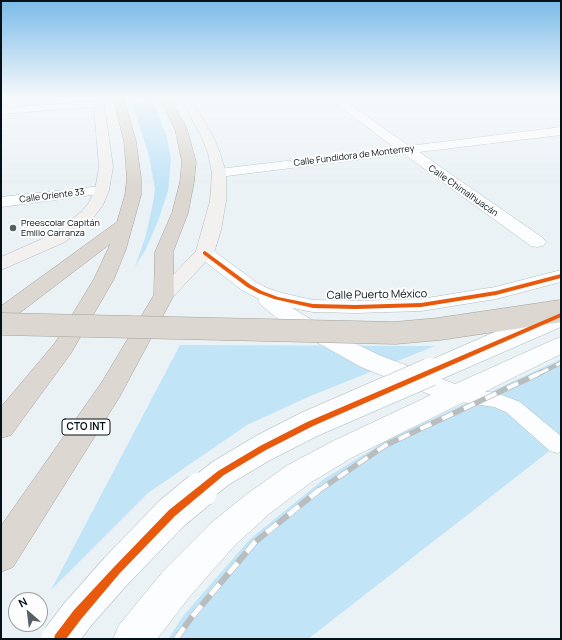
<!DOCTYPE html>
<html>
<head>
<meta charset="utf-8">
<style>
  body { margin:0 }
  #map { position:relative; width:562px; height:640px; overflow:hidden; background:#eaf2f6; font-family:Manrope,sans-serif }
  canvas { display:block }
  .frame { position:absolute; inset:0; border:2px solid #051118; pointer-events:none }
  .north { position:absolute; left:8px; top:592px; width:40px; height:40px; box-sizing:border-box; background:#fdfdfd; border:1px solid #9a9fa1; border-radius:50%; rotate:332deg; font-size:11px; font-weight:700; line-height:16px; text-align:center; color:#051118 }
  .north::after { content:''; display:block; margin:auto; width:14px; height:18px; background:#556066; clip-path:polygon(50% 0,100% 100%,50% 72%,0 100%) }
</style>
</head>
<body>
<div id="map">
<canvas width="562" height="640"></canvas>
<div class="frame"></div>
<div class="north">N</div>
</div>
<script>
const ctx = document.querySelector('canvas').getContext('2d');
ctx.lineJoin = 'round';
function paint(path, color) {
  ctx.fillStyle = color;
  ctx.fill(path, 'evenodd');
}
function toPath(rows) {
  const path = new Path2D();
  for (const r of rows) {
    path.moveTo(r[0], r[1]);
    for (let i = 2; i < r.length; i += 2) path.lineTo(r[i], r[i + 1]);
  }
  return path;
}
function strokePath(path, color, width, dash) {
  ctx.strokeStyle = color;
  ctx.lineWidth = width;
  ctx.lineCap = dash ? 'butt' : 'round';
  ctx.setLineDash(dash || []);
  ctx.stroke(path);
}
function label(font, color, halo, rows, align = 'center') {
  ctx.font = font + ' Manrope,sans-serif';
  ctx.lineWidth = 4;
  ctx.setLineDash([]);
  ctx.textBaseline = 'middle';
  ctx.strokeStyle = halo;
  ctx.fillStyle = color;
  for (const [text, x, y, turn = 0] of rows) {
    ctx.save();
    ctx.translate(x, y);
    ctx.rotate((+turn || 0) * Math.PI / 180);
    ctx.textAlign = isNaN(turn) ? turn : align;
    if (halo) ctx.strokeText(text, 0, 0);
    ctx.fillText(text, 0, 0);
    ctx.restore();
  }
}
paint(toPath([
  [130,97,132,97,134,103,150,101,149,97,151,97,167,137,171,159,168,191,158,221,146,249,135,267,146,235,153,203,155,189,149,156],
  [180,345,435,346,308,397,247,425,148,493,51,590],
  [561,359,561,442,308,639,168,639,183,616,250,539,324,479,389,439]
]), '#c1e4f7');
const service = toPath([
  [456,388,497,393,520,402,561,436,561,452,557,453,550,451,506,412,494,407,449,400,447,395,449,390,456,388]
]);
const minor = toPath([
  [327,97,339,97,409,146,561,127,561,135,419,152,543,238,546,242,543,246,537,247,531,246,404,154,219,177,214,176,212,173,214,170,219,169,395,148,327,97],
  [99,101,103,102,104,104,103,106,1,114,1,108,99,101],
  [102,186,107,187,109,190,107,193,1,207,1,197,102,186]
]);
const tertiary = toPath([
  [205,247,211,249,256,282,267,288,282,293,313,300,356,301,421,299,495,287,561,270,561,282,496,299,421,311,356,313,313,312,292,308,334,333,379,355,455,384,553,340,561,337,561,354,353,457,310,483,269,514,235,545,191,595,157,639,113,639,119,625,165,569,211,523,247,494,288,465,333,441,431,395,361,367,318,343,277,318,261,305,258,301,259,299,242,290,199,257,196,253,199,249,205,247]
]);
const secondary = toPath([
  [93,97,103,97,113,167,109,190,103,205,93,218,65,242,1,270,1,257,53,234,81,212,88,204,95,190,99,167,93,97],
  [180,97,190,97,213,136,220,153,226,173,226,201,221,230,214,253,171,299,164,301,157,299,154,295,196,251,210,201,212,173,208,153,201,136,180,97]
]);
const motorway = toPath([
  [113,97,123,97,136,141,141,178,141,195,126,249,114,279,71,353,11,435,1,438,1,407,55,343,94,279,108,249,110,244,9,321,1,323,1,306,117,222,125,195,127,178,124,141,113,97],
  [159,97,169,97,187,129,196,162,194,182,188,213,173,252,174,295,120,396,13,567,1,572,1,526,102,382,154,295,155,252,172,213,180,182,182,162,175,129,159,97]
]);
strokePath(service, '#b2bcc1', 1);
strokePath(minor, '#b2bcc1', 1);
strokePath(tertiary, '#b2bcc1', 1);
strokePath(secondary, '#b2bcc1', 1);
strokePath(motorway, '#a5a39c', 1);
paint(service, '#fcfdfe');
paint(minor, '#fcfdfe');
paint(tertiary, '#fcfdfe');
paint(secondary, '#f2f1f0');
paint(motorway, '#dcd7d0');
const railFar2 = toPath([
  [540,373,561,363]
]);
const railFar1 = toPath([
  [318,491,386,445,542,372]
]);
const rail = toPath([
  [176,639,191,618,255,542,319,490]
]);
strokePath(railFar2, '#babdbe', 4.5);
strokePath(railFar1, '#babdbe', 5.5);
strokePath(rail, '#babdbe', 6);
strokePath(railFar2, '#fdfdfd', 3, [9]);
strokePath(railFar1, '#fdfdfd', 4, [12]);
strokePath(rail, '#fdfdfd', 5, [14]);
const tertiaryBridgeFar2 = toPath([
  [428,373,561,315]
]);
const tertiaryBridgeFar1 = toPath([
  [198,491,221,473,263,448,310,424,430,372]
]);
const tertiaryBridge = toPath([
  [59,639,78,614,117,570,172,513,200,490]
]);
const motorwayBridge = toPath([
  [1,324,395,333,439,329,561,311]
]);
strokePath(tertiaryBridgeFar2, '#b2bcc1', 23, []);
strokePath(tertiaryBridgeFar1, '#b2bcc1', 29, []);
strokePath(tertiaryBridge, '#b2bcc1', 36, []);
strokePath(motorwayBridge, '#a5a39c', 23, []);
strokePath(tertiaryBridgeFar2, '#fcfdfe', 22);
strokePath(tertiaryBridgeFar1, '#fcfdfe', 28);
strokePath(tertiaryBridge, '#fcfdfe', 35);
strokePath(motorwayBridge, '#dcd7d0', 22);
paint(toPath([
  [205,251,251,285,262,291,278,297,313,304,356,305,421,303,496,291,561,274,561,278,496,295,421,307,356,309,313,308,274,299,258,293,247,287,203,254,203,252,205,251],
  [561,313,561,317,313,426,266,450,224,475,175,516,120,573,82,618,66,639,54,639,55,635,74,610,114,567,169,510,218,471,260,446,307,422,561,313]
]), '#e8590c');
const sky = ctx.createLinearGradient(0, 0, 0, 187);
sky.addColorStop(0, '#7bbbe8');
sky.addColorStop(0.52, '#f6f9fb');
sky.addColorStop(1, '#f6f9fb00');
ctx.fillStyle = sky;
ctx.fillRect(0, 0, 562, 187);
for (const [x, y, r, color] of [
  [13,228,4,"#556066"]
]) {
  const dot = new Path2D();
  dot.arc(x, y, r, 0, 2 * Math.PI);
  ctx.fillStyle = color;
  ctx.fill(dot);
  strokePath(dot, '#fdfdfd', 1.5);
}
label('9px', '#051118', '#fdfdfd', [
  ["Calle Fundidora de Monterrey",354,156,-7],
  ["Calle Chimalhuacán",463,191,35],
  ["Calle Oriente 33",52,196,-7]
]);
label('9px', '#051118', '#fdfdfd', [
  ["Preescolar Capitán",21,223],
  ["Emilio Carranza",21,233]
], 'left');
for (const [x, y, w] of [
  [86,427,48]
]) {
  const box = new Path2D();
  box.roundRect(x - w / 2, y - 8, w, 16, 3);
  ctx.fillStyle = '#fdfdfd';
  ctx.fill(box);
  strokePath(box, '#051118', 1);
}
label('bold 10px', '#051118', null, [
  ["CTO INT",86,427]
]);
label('11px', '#051118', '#fdfdfd', [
  ["Calle Puerto México",377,295,-1]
]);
</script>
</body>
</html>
